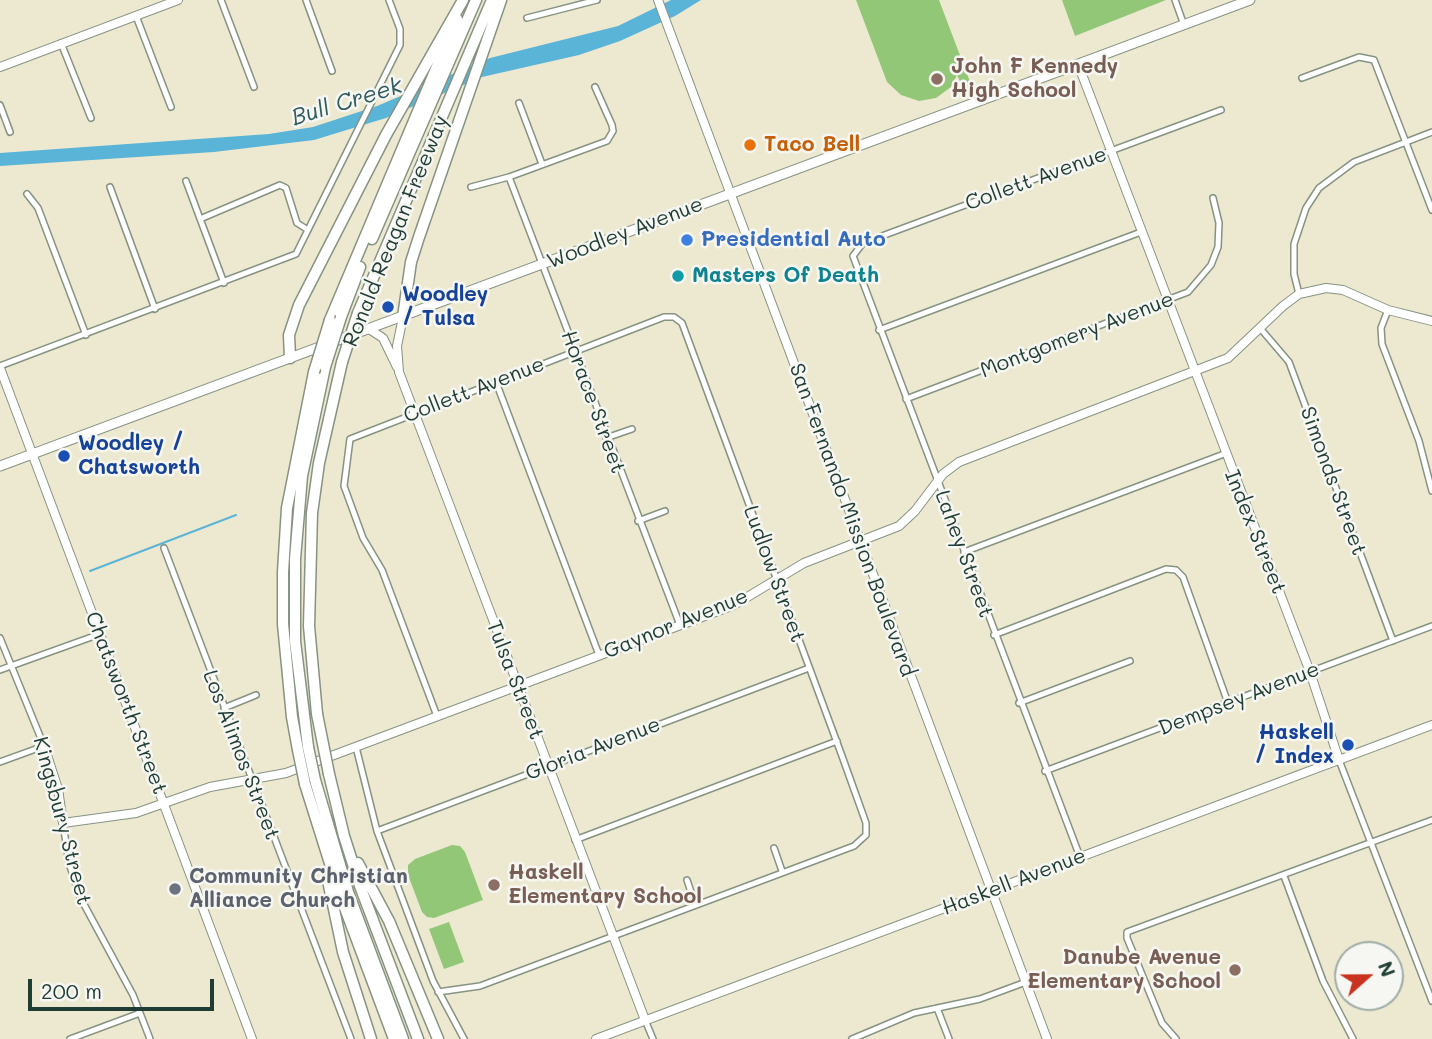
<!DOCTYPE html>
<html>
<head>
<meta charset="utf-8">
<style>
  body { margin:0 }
  #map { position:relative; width:1432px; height:1039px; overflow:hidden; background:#ede9d1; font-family:Mali,sans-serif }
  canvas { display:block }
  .north { position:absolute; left:1334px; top:941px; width:70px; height:70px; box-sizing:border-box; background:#f6f6f2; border:2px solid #a0aca6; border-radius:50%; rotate:69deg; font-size:19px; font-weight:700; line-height:28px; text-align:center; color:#1f3d34 }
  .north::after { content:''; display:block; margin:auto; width:24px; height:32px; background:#c8321e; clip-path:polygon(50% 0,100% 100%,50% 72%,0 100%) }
  .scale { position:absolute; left:28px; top:979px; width:186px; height:32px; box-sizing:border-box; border:4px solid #1f3d34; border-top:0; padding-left:9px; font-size:21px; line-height:24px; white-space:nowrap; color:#1f3d34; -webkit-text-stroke:5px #f6f6f2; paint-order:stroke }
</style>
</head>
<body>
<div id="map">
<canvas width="1432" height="1039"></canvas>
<div class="north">N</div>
<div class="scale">200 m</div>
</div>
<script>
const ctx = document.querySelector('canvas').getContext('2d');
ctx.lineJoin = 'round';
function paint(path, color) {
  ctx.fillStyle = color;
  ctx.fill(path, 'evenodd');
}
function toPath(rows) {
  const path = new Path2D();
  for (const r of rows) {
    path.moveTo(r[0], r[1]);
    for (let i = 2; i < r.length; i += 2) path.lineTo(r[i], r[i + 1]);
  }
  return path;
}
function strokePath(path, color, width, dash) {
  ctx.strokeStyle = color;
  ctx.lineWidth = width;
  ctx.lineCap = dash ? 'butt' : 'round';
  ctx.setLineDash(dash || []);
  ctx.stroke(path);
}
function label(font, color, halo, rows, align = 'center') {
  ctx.font = font + ' Mali,sans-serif';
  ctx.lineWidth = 5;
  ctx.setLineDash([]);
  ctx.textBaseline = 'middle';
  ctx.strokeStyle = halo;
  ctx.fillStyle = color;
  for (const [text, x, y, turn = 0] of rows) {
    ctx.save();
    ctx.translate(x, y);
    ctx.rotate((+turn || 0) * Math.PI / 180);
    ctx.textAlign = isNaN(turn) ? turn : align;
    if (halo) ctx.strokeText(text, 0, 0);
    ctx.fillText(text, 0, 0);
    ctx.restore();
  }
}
paint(toPath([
  [856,0,939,0,972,87,964,89,957,75,951,87,936,98,919,101,901,95,887,82],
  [1062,0,1166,0,1075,36],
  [452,845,460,846,465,852,483,900,434,918,427,917,422,912,408,875,408,865,415,859],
  [449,922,464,962,444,969,429,929]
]), '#93c778');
paint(toPath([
  [671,0,701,0,675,16,620,41,579,55,482,77,386,118,314,140,214,152,0,166,0,153,269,134,313,127,377,106,490,58,618,26]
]), '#5ab4d7');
strokePath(toPath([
  [90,571,236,515]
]), '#5ab4d7', 2);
const street = toPath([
  [221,0,254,87],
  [306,0,332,71],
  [1175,0,1184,25],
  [136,16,171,107],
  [527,18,597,0],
  [61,43,91,118],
  [1302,78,1359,57,1374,60,1432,210],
  [519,103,542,164],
  [0,105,10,132],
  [509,177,680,625],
  [186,181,224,283],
  [110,187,155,309],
  [471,187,509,177,607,141,613,131,612,125,595,87],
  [27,194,38,208,86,335],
  [200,219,280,185,286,188,297,223,308,230],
  [1299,294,1294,274,1294,244,1306,208,1319,188,1354,162,1432,132],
  [1388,310,1381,328,1382,344,1419,441,1432,491],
  [1260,328,1289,362,1393,641],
  [879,330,1141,232],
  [0,366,296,254,400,45,400,29,389,0],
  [496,382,599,655],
  [906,399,1188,292,1211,265,1218,247,1219,223,1213,198],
  [606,438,632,429],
  [638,521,665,511],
  [164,548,351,1039],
  [964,552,1224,454],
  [994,635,1166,569,1176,570,1183,577,1228,703],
  [0,638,44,746,0,762],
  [0,670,100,634],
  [1019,703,1130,661],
  [224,708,256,695],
  [437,716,382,570,363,538,344,486,350,439,664,317,674,317,682,323,842,756,866,823,866,835,854,846,480,986,438,992],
  [356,747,377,831,433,981,464,1039],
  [1339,760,1432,1001],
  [1045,771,1432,626],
  [63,823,69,863,80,897,133,995,150,1039],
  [377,831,809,668],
  [575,840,837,741],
  [774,848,782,871],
  [1080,857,853,256,863,243,1221,110],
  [1284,876,1323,981,1353,1039],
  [687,880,695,904],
  [937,1008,949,1039],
  [645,1020,653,1039],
  [70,1039,140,1013],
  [852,1039,914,1013,980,999,1026,982],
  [1176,1039,1162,1023,1127,938,1127,932,1432,820]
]);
const secondary = toPath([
  [658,0,1047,1039],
  [1078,64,1310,672,1339,760],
  [0,67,178,0],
  [403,317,397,346,399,372,645,1020],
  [369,329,383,338,397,367],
  [0,368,252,1039],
  [44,746,58,789,63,823,136,813,210,787,286,773,734,605,804,563,899,526,915,511,943,474,959,462,1228,358,1283,306,1299,294,1326,288,1343,290,1388,310,1432,321],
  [596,1039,1432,725]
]);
const primary = toPath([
  [0,466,1250,0]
]);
const highway = toPath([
  [372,239,476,0],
  [358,313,492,0],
  [341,317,360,267],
  [403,317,411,262,419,237,501,0],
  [330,320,457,19],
  [290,358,289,335,299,305,386,135,463,0],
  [317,714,309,626,312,513,319,463,342,362],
  [308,747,295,641,295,559,302,476,325,367],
  [298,750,292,717,283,624,283,572,287,508,314,372],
  [329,774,344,836,360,886,418,1039],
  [315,780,348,892,403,1039],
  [305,784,339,892,394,1039],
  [358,863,389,921,438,1039],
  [327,876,343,952,371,1039]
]);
strokePath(street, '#869382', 8);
strokePath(secondary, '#869382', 10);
strokePath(primary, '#869382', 11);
strokePath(highway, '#869382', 13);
strokePath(street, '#fff', 5);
strokePath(secondary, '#fff', 8);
strokePath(primary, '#fff', 9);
strokePath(highway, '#fff', 10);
const highwayBridge = toPath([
  [342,362,358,313],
  [325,367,341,317],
  [314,372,330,320],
  [317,714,329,774],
  [308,747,315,780],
  [298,750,305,784]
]);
strokePath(highwayBridge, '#869382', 13, []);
strokePath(highwayBridge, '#fff', 10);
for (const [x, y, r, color] of [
  [937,79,7,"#8d6e63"],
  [750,145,7,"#e8710a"],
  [687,240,7,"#3f7fe0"],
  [678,276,7,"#0f9aa8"],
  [388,307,7,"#1a4fb4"],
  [64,456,7,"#1a4fb4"],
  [1348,745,7,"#1a4fb4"],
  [494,885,7,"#8d6e63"],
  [175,889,7,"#6b7280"],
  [1235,970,7,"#8d6e63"]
]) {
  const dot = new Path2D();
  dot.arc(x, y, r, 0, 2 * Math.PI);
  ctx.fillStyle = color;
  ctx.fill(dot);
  strokePath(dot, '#f6f6f2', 2.5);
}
label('bold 21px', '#785e54', '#f6f6f2', [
  ["John F Kennedy",951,67],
  ["High School",951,91],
  ["Haskell",508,873],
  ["Elementary School",508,897],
  ["Danube Avenue",1221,958,"right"],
  ["Elementary School",1221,982,"right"]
], 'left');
label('bold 21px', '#c56008', '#f6f6f2', [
  ["Taco Bell",764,145]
], 'left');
label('21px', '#1f3d34', '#f6f6f2', [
  ["Collett Avenue",1036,179,-20],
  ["Ronald Reagan Freeway",396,231,-68],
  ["Woodley Avenue",625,233,-21],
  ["Montgomery Avenue",1077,335,-21],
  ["Collett Avenue",474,390,-21],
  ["Horace Street",593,402,70],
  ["Simonds Street",1333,481,70],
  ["San Fernando Mission Boulevard",852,520,70],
  ["Index Street",1255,532,68],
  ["Lahey Street",964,554,70],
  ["Ludlow Street",774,574,70],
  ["Gaynor Avenue",676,624,-22],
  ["Tulsa Street",515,680,69],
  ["Dempsey Avenue",1239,699,-21],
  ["Chatsworth Street",126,703,69],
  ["Gloria Avenue",593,749,-21],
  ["Los Alimos Street",241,755,69],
  ["Kingsbury Street",62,821,75],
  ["Haskell Avenue",1014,882,-21]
]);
label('bold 21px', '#366cbe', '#f6f6f2', [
  ["Presidential Auto",701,240]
], 'left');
label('bold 21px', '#0d838f', '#f6f6f2', [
  ["Masters Of Death",692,276]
], 'left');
label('bold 21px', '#164399', '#f6f6f2', [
  ["Woodley",402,295],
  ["/ Tulsa",402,319],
  ["Woodley /",78,444],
  ["Chatsworth",78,468],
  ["Haskell",1334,733,"right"],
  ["/ Index",1334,757,"right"]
], 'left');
label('bold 21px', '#5b616d', '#f6f6f2', [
  ["Community Christian",189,877],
  ["Alliance Church",189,901]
], 'left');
label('italic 23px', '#2e5b5d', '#f6f6f2', [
  ["Bull Creek",347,102,-17]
]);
</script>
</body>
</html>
